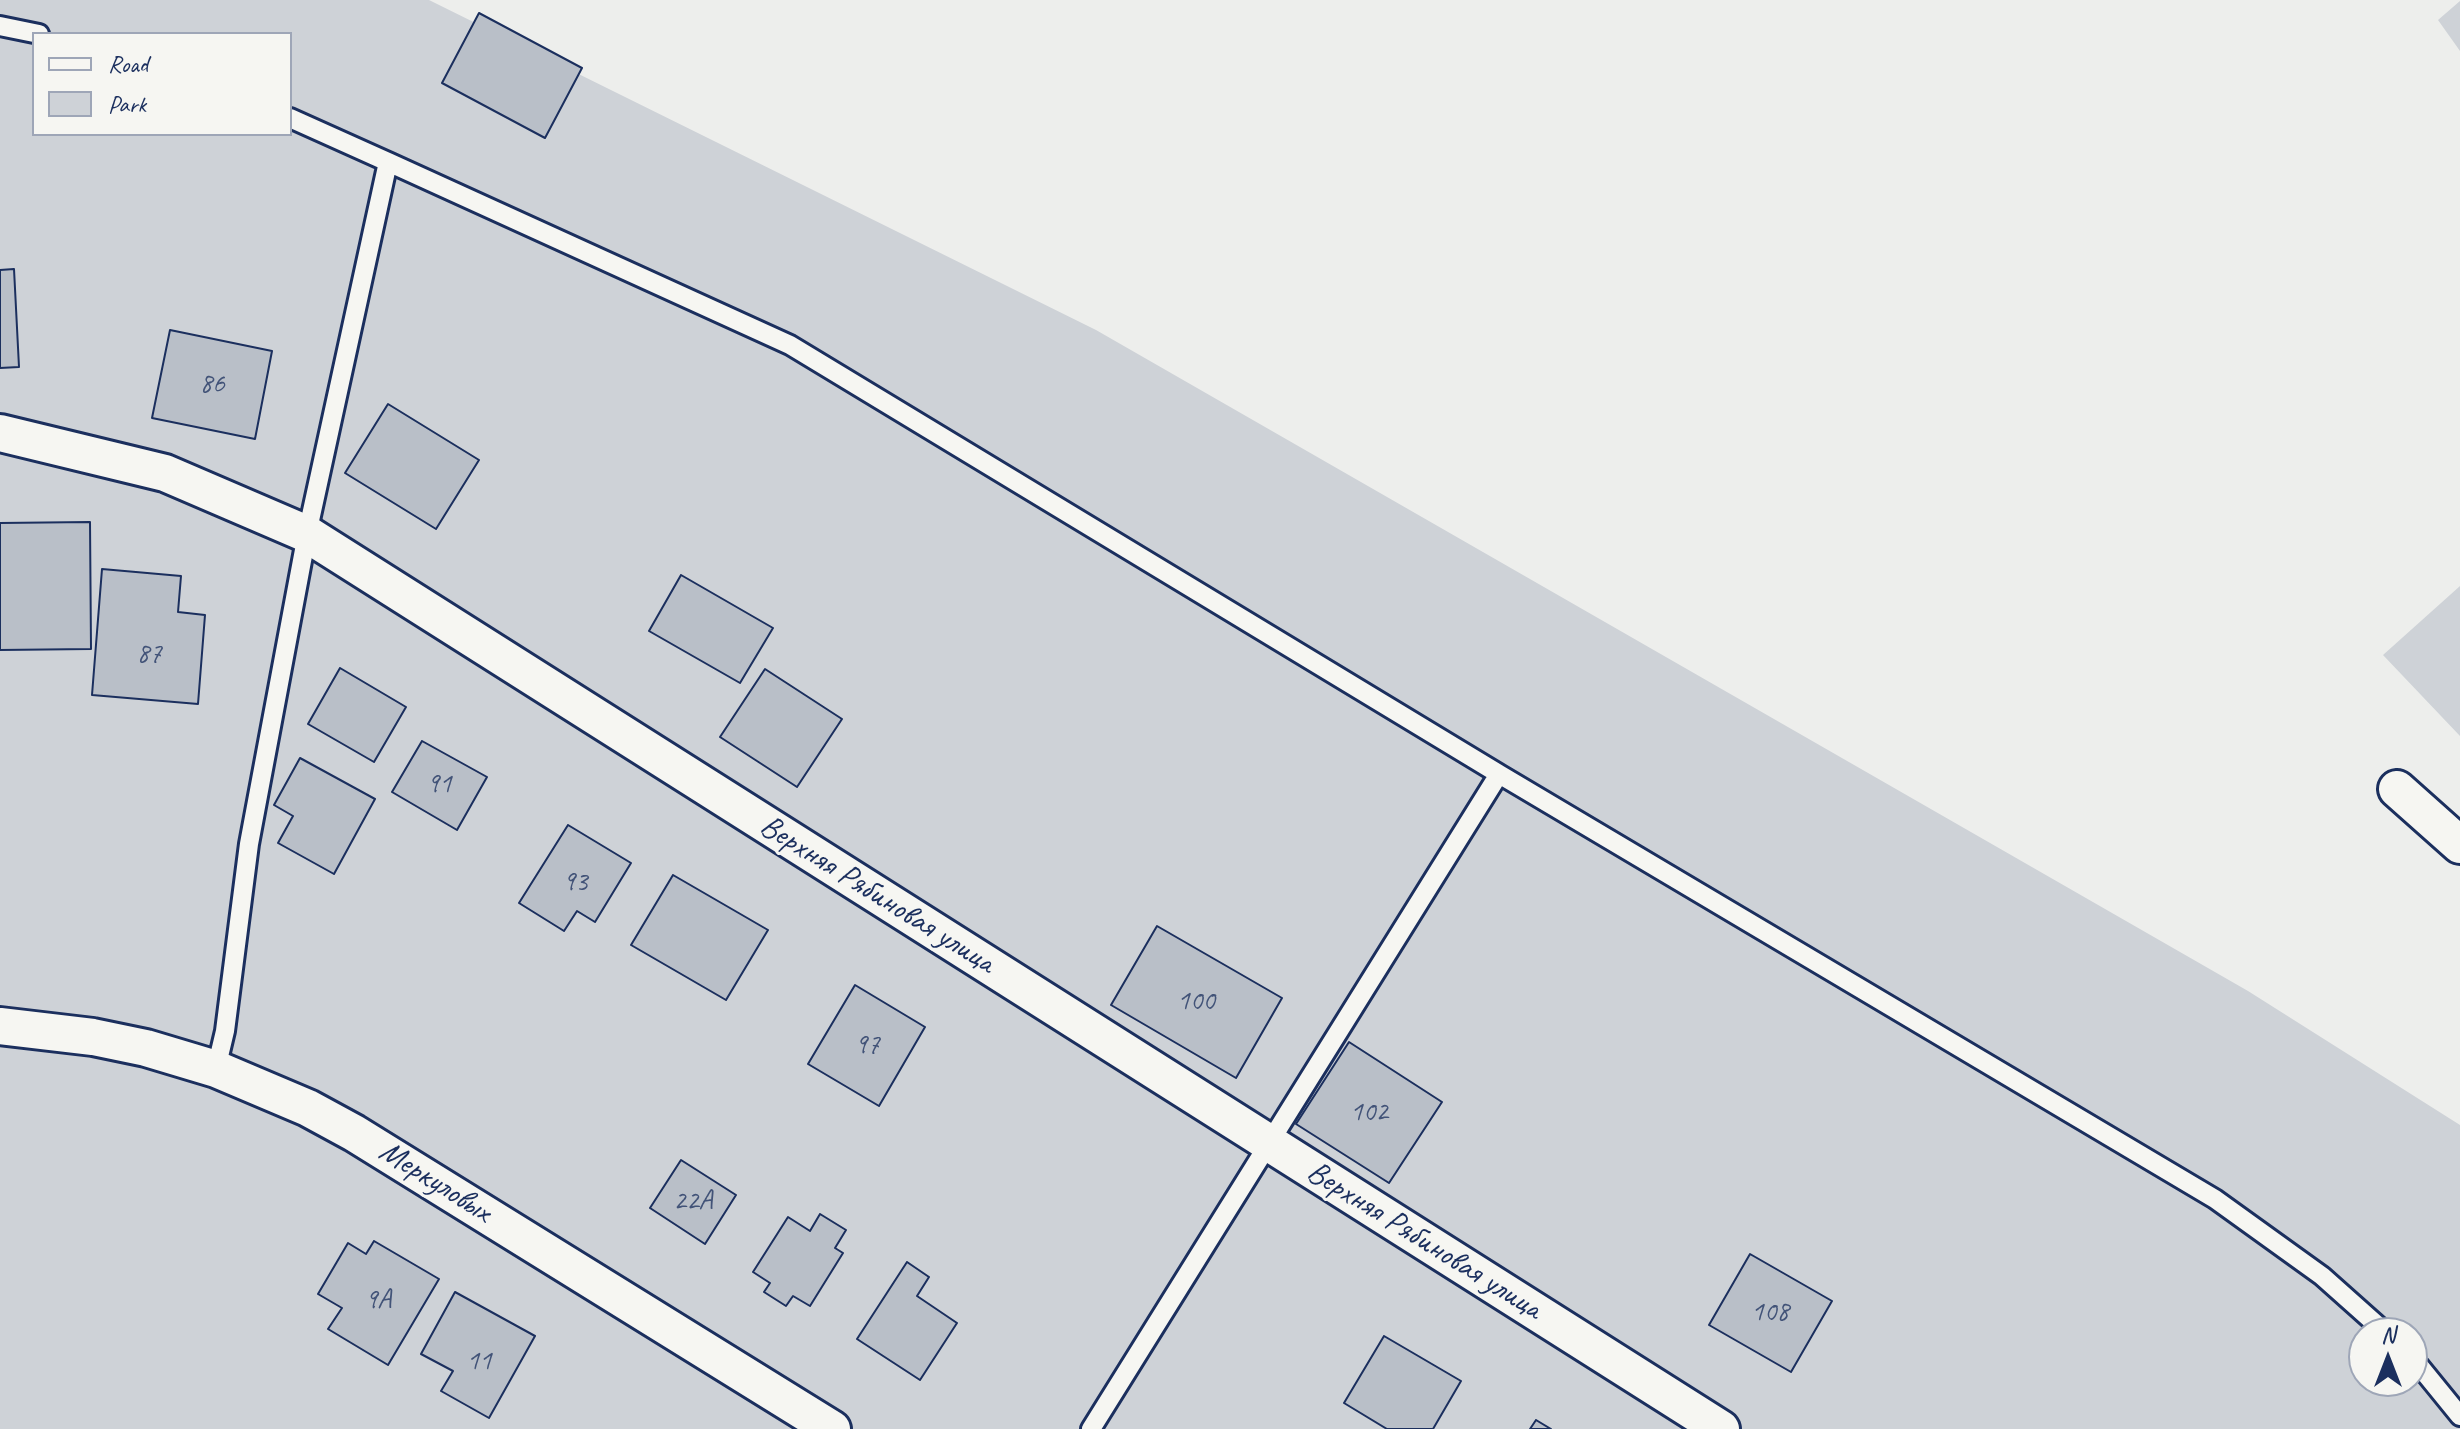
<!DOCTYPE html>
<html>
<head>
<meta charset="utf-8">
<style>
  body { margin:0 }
  #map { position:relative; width:2460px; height:1429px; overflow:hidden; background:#edeeec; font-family:Caveat,sans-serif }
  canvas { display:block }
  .legend { position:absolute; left:32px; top:32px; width:260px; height:104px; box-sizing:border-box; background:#f6f6f2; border:2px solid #9ea6b7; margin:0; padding:10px 14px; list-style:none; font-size:24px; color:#1b2f5e }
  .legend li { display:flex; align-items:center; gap:16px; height:40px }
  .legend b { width:40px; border:2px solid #9ea6b7 }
  .north { position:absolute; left:2348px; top:1317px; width:80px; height:80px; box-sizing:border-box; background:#f6f6f2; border:2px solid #9ea6b7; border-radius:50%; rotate:0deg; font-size:22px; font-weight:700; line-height:32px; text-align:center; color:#1b2f5e }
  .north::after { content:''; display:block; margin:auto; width:28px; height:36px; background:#1b2f5e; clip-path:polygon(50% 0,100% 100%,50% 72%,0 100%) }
</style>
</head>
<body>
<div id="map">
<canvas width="2460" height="1429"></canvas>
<ul class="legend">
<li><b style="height:10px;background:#f6f6f2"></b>Road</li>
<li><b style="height:22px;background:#ced2d7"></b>Park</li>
</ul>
<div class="north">N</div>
</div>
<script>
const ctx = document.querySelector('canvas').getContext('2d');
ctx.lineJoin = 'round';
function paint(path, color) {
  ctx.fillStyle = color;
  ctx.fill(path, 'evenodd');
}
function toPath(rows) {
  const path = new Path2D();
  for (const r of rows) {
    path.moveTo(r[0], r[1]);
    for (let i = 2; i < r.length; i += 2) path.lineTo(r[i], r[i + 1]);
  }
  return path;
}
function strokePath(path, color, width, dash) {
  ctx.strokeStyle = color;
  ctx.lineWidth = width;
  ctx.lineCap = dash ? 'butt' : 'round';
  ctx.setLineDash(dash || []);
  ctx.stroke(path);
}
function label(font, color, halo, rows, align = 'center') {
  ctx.font = font + ' Caveat,sans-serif';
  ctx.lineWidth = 6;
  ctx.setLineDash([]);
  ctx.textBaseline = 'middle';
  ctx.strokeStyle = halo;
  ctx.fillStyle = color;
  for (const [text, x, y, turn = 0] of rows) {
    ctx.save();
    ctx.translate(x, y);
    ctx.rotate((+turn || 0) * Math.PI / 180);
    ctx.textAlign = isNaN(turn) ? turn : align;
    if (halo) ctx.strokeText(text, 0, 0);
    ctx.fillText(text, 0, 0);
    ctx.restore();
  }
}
paint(toPath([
  [0,0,429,0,1096,330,2248,991,2460,1125,2460,1429,0,1429],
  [34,34,290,34,290,134,34,134],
  [2364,1333,2412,1333,2412,1381,2364,1381],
  [2460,1,2460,51,2438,20],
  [2460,586,2460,736,2383,655]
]), '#ced2d7');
const building = toPath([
  [479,13,582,68,545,138,442,83,479,13],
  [14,269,19,367,0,368,0,270,14,269],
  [170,330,272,351,255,439,152,418,170,330],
  [388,404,479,460,436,529,345,473,388,404],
  [90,522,91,649,0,650,0,523,90,522],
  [102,569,181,576,178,612,205,615,198,704,92,695,102,569],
  [681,575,773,628,740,683,649,631,681,575],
  [340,668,406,707,374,762,308,724,340,668],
  [765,669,842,719,797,787,720,737,765,669],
  [422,741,487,777,457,830,392,792,422,741],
  [300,758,375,799,334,874,278,843,293,816,274,805,300,758],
  [568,825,631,863,595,922,577,911,564,931,519,903,568,825],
  [673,875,768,930,726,1000,631,945,673,875],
  [1157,926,1282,998,1236,1078,1111,1005,1157,926],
  [855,985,925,1027,879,1106,808,1064,855,985],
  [1349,1042,1442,1102,1389,1183,1296,1124,1349,1042],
  [681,1160,736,1195,705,1244,650,1208,681,1160],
  [820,1214,846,1230,835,1248,843,1253,810,1306,793,1296,786,1306,764,1292,770,1283,753,1272,788,1217,810,1231,820,1214],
  [374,1241,439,1279,388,1365,328,1329,342,1308,318,1294,348,1243,366,1254,374,1241],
  [1750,1254,1832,1301,1791,1372,1709,1325,1750,1254],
  [907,1262,929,1277,917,1296,957,1323,920,1380,857,1339,907,1262],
  [455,1292,535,1336,489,1418,441,1391,453,1371,421,1354,455,1292],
  [1384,1336,1461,1381,1433,1429,1387,1429,1344,1403,1384,1336],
  [1536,1420,1551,1429,1530,1429,1536,1420]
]);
paint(building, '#b9bfc8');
strokePath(building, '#1b2f5e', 2);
const lane = toPath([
  [0,26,39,34],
  [290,118,388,162],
  [216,1069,225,1031,249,844,307,534,388,162,790,345,1499,774],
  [2412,1357,2460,1416],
  [1091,1429,1499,774,2215,1199,2322,1276,2386,1333]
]);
const street = toPath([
  [0,433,165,473,307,534,1721,1429],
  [2397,789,2460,845],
  [0,1026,93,1037,146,1048,216,1069,308,1108,354,1133,832,1429]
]);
strokePath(lane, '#1b2f5e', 24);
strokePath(street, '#1b2f5e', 42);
strokePath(lane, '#f6f6f2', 18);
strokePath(street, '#f6f6f2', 36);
label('28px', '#425378', null, [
  ["86",212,385],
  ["87",149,655],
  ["91",439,785],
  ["93",575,883],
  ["100",1196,1002],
  ["97",867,1046],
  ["102",1369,1113],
  ["22А",693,1202],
  ["9А",378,1301],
  ["108",1770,1313],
  ["11",479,1362]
]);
label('32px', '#1b2f5e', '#f6f6f2', [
  ["Верхняя Рябиновая улица",877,895,32],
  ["Меркуловых",435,1182,32],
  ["Верхняя Рябиновая улица",1424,1241,32]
]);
</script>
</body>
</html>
